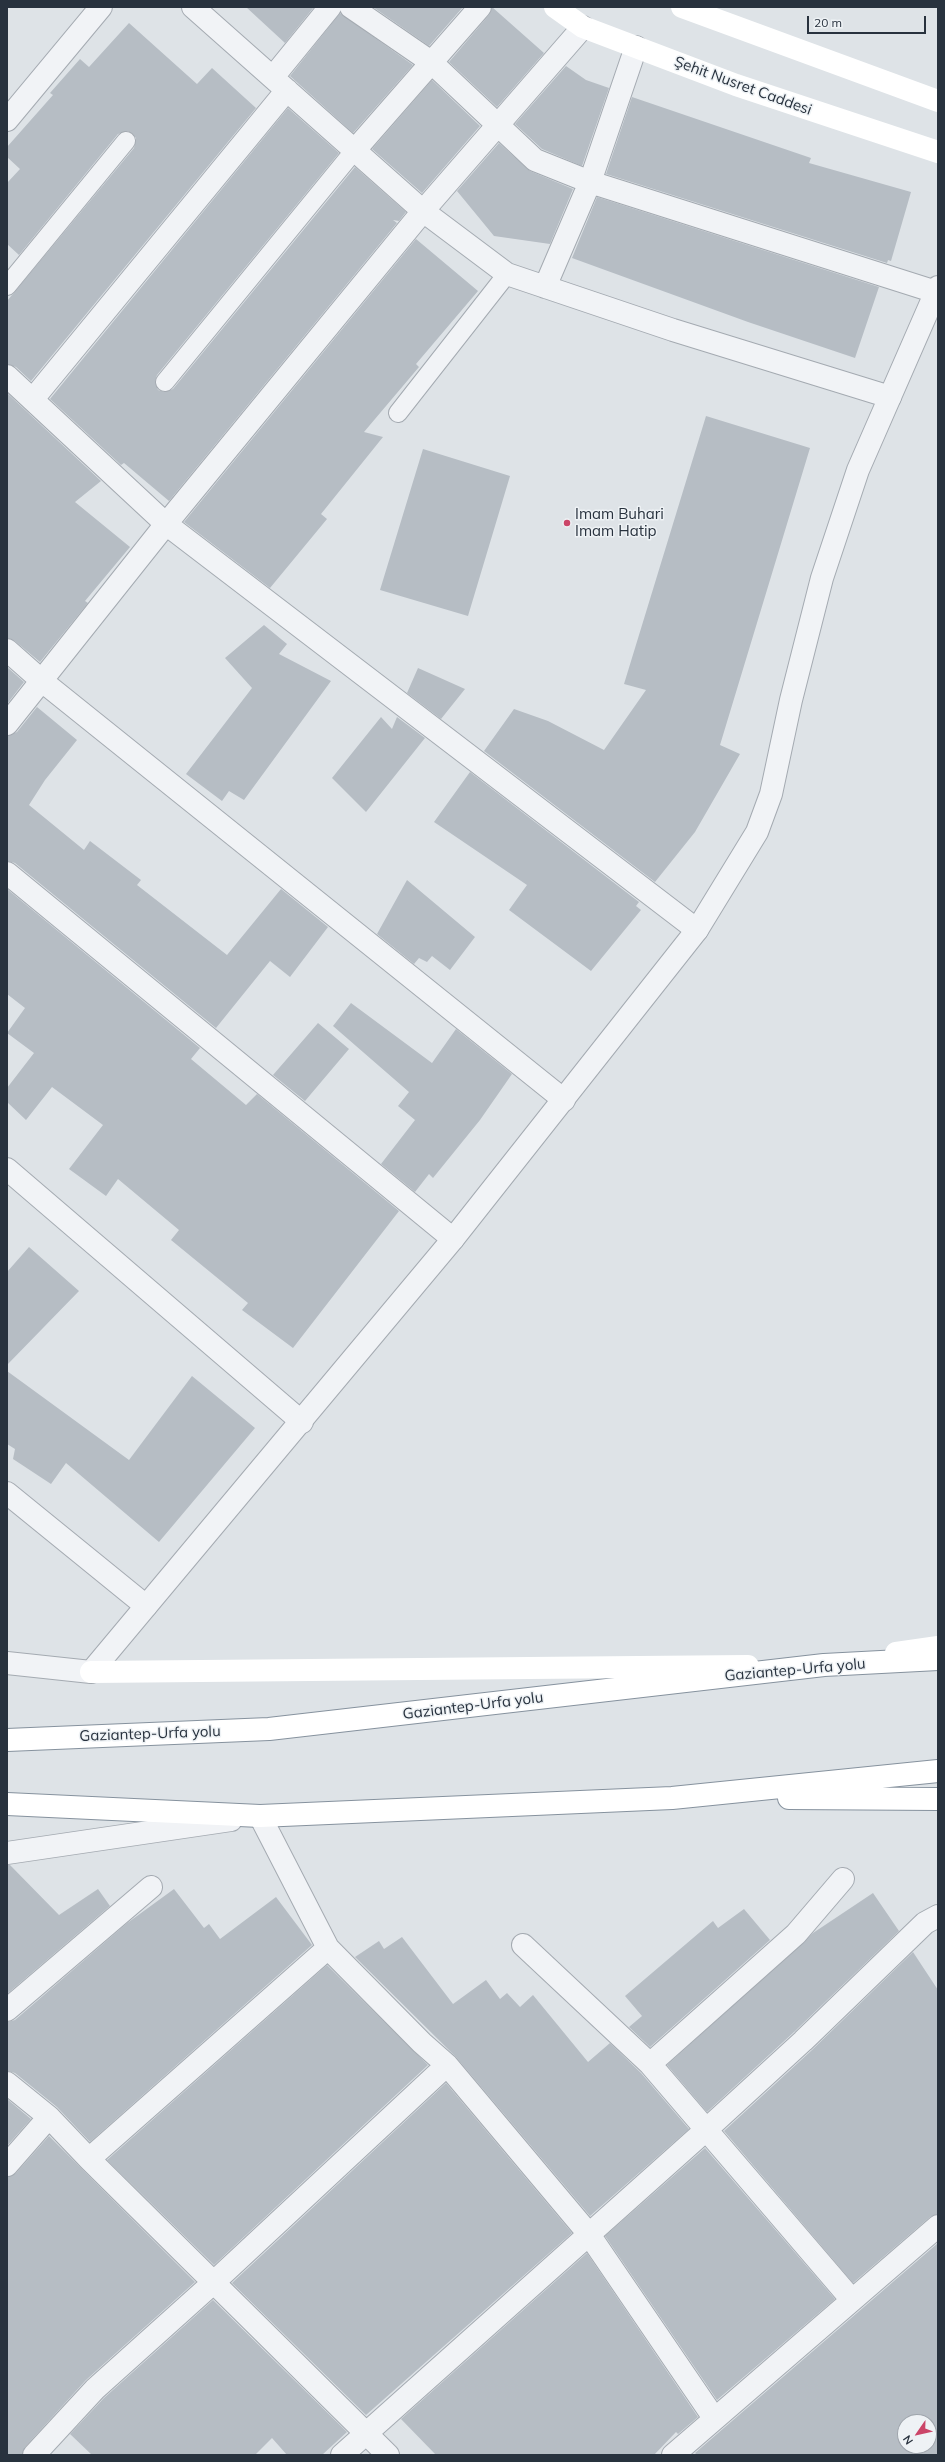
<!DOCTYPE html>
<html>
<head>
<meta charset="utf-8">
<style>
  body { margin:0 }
  #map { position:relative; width:945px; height:2462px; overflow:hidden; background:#dee3e7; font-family:Mulish,sans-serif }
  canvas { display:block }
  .frame { position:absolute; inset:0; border:8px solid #28323e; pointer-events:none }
  .north { position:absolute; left:897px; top:2414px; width:40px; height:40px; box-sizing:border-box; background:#eef2f5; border:1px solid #9fa5ac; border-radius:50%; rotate:236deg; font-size:11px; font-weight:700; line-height:16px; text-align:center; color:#28323e }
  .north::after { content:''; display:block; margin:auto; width:14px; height:18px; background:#cb4568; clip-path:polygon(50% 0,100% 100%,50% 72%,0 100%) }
  .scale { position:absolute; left:807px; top:16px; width:119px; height:18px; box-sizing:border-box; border:2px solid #28323e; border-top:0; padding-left:5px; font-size:12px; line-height:14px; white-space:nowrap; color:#28323e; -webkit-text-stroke:3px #eef2f5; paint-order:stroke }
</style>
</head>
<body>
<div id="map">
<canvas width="945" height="2462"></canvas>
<div class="frame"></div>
<div class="north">N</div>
<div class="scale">20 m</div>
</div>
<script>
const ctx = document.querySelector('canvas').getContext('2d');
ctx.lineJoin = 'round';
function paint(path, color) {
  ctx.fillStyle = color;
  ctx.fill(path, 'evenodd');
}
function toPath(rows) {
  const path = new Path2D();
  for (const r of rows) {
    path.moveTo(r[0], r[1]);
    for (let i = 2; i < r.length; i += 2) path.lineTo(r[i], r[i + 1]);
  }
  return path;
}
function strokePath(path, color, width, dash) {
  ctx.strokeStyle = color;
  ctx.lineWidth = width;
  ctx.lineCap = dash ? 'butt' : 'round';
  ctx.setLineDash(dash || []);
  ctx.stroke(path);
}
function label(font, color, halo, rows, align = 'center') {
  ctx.font = font + ' Mulish,sans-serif';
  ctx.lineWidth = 3;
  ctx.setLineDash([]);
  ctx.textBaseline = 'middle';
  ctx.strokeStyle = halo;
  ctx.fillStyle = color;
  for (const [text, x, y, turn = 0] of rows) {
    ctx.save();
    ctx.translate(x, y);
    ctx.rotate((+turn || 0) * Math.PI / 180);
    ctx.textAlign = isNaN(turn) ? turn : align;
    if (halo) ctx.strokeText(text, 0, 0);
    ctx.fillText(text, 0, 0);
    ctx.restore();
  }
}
paint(toPath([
  [246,7,314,7,285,43],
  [373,7,463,7,429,46],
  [492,7,544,53,497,107,449,62,489,15],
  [340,13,413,65,353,133,290,76],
  [129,23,197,84,212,68,256,108,31,381,16,367,7,364,7,301,134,148,136,138,128,131,118,134,19,255,7,244,7,183,20,169,7,157,7,147,53,95,50,93,80,59,89,67],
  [566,66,586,80,609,88,582,166,542,149,515,124],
  [432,80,480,126,422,193,372,149],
  [632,97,811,158,809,163,911,192,891,261,888,260,887,263,606,174],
  [288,108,339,153,157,375,155,381,158,390,164,392,173,389,355,167,406,212,399,221,393,220,397,223,169,501,124,463,121,465,50,399],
  [499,143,530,171,573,189,550,244,494,236,457,191],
  [597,197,879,287,855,358,748,322,572,258],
  [416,239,478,291,416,364,419,367,364,432,383,437,321,514,327,519,270,588,184,522],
  [7,393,101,481,75,502,130,547,85,601,88,603,40,662,15,641,7,638],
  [706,416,810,448,720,745,740,754,695,832,655,882,484,751,514,709,548,721,604,750,646,690,624,684],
  [423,449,510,476,468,616,380,590],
  [264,625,287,644,279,654,331,681,244,800,229,791,222,801,186,774,252,688,225,658],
  [7,667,24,682,7,704],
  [418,668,465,689,441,719,407,693],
  [37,707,77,740,45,780,29,805,84,850,90,841,141,880,137,885,227,955,281,889,328,927,290,977,270,961,216,1028,15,863,7,861,7,736,17,732],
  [381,717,392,729,397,717,425,738,366,812,332,778],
  [470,772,639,902,636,906,641,910,591,971,509,910,527,885,434,822],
  [407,880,475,937,450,970,432,956,427,962,419,958,414,964,377,934],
  [7,889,200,1048,191,1059,246,1105,257,1094,399,1211,293,1348,242,1310,248,1303,171,1240,179,1230,118,1179,106,1196,69,1169,103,1125,52,1087,26,1120,7,1102,7,1088,34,1053,7,1033,25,1008,7,994],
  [351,1003,432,1063,456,1029,512,1074,480,1120,433,1178,429,1174,415,1192,381,1164,415,1120,398,1106,409,1092,333,1026],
  [318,1023,349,1049,305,1101,273,1075],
  [29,1247,79,1291,7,1365,7,1272],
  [7,1371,129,1460,192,1376,255,1428,159,1542,66,1463,51,1484,13,1459,15,1449,7,1444],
  [7,1865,10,1865,59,1915,98,1889,110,1906,7,1994],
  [174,1889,204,1928,209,1924,220,1939,276,1897,312,1945,90,2142,57,2107,15,2073,7,2071,7,2022,15,2020,126,1924],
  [873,1893,899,1931,794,2032,707,2112,667,2065,813,1933],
  [744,1909,770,1940,650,2047,629,2027,642,2016,625,1996,713,1921,718,1928],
  [402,1937,453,2004,486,1980,500,1999,507,1993,520,2007,533,1995,588,2062,610,2043,641,2073,689,2129,590,2216,456,2057,355,1957,379,1941,384,1949],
  [913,1952,938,1990,938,2214,930,2217,853,2283,724,2131,812,2050],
  [327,1965,428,2065,214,2265,107,2160],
  [446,2083,572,2233,366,2415,232,2283],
  [7,2099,31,2119,7,2146],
  [49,2136,195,2282,86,2380,25,2447,22,2455,7,2455,7,2177,16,2173],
  [705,2148,835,2299,717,2400,605,2236],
  [938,2243,938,2455,697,2455,695,2453],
  [905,2422,929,2422,929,2446,905,2446],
  [587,2253,698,2417,678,2434,676,2432,654,2455,436,2455,401,2419],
  [213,2300,347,2432,322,2455,287,2455,272,2438,255,2455,92,2455,70,2434,104,2398]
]), '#b6bdc4');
const service = toPath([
  [7,286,126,141],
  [165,382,354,151],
  [398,413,507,274]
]);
const minor = toPath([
  [193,7,423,211,507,274,673,330,890,397],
  [351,7,431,62,535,160,590,182,936,292],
  [273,77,330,7],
  [7,120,101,7],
  [354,151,480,7],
  [545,287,590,182,636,47],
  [7,376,166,524,697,930],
  [33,399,287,90],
  [7,650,42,681,564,1100],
  [7,724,166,524,423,211,583,27],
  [7,873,453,1239],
  [7,1169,302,1422],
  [7,1493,146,1606],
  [260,1816,328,1948,422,2043,447,2065,588,2233,714,2418],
  [523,1945,650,2064,852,2300],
  [7,2010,151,1887],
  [650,2064,796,1934,843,1879],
  [7,2083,49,2117,89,2159,388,2455],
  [89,2159,328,1948],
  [7,2165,49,2117],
  [34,2455,95,2389,213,2283,447,2065],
  [342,2455,707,2129,803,2041,925,1923,938,1916],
  [673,2455,938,2226]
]);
const tertiary = toPath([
  [7,1663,91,1672,453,1239,697,930,757,832,771,794,791,700,822,578,858,470,938,287],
  [7,1853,231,1820]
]);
const trunk = toPath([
  [7,1740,269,1729,824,1665,938,1659],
  [789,1798,938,1799],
  [7,1804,260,1816,672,1798,938,1771]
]);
strokePath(service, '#a4aab1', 20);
strokePath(minor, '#a4aab1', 24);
strokePath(tertiary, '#a4aab1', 24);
strokePath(trunk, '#86929e', 24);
strokePath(service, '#f1f3f6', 18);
strokePath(minor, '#f1f3f6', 22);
strokePath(tertiary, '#f1f3f6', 22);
strokePath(toPath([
  [555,7,583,27,736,85,938,152],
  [682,7,938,101],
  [896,1653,938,1647],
  [91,1672,748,1666]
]), '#fff', 22);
strokePath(trunk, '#fff', 22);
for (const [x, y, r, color] of [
  [567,523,4,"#cb4568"]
]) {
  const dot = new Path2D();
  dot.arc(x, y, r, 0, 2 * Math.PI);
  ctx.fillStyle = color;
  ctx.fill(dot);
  strokePath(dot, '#eef2f5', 1.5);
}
label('15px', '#28323e', '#eef2f5', [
  ["Şehit Nusret Caddesi",743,86,20],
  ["Gaziantep-Urfa yolu",795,1670,-5],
  ["Gaziantep-Urfa yolu",473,1706,-7],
  ["Gaziantep-Urfa yolu",150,1734,-2]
]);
label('15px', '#28323e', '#eef2f5', [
  ["Imam Buhari",575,514],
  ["Imam Hatip",575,531]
], 'left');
</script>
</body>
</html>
